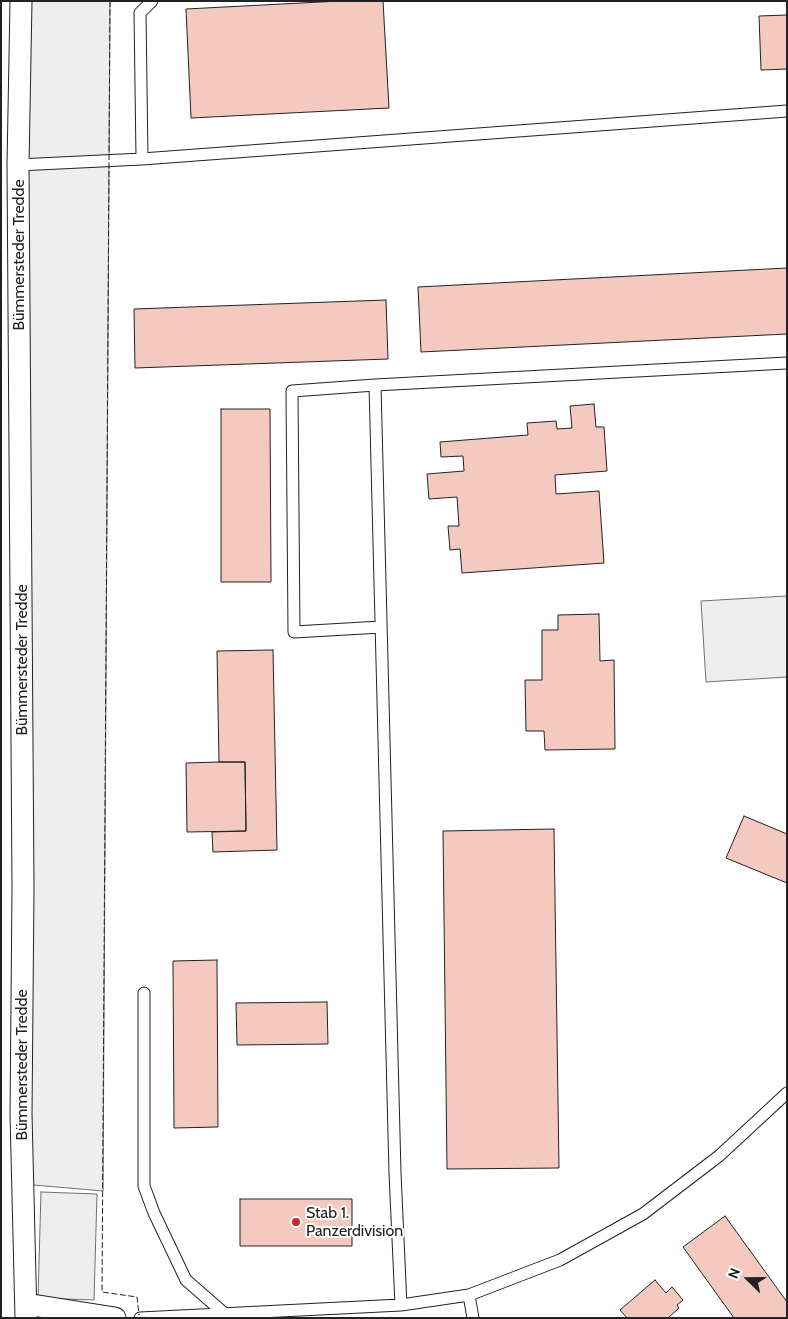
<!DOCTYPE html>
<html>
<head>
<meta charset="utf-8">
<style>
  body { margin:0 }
  #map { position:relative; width:788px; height:1319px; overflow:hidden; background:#fff; font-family:Cabin,sans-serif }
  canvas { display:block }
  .frame { position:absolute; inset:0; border:2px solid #222; pointer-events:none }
  .north { position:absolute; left:723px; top:1254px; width:50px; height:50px; -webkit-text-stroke:4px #fff; paint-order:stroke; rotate:292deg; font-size:14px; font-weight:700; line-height:20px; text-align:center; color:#222 }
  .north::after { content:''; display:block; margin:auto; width:18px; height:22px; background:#222; clip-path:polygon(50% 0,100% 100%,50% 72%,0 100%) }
</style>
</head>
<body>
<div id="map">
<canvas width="788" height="1319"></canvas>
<div class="frame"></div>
<div class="north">N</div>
</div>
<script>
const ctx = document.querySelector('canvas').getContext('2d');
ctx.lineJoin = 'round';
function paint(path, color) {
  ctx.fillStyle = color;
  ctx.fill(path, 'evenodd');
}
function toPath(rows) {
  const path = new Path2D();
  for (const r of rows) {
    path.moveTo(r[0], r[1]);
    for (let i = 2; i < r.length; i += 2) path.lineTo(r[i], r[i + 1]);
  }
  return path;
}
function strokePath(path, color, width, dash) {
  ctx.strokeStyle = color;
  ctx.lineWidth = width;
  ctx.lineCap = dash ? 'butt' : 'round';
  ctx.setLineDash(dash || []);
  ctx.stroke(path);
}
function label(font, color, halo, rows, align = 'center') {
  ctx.font = font + ' Cabin,sans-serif';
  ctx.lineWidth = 4;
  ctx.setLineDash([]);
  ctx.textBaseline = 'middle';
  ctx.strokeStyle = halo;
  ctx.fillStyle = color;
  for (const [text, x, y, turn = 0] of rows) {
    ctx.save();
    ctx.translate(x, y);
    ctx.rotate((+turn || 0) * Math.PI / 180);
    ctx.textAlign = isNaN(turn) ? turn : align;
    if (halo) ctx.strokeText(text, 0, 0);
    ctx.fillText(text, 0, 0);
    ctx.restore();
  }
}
const green = toPath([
  [21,1,110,1,103,1191,22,1184,21,1],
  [787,596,787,677,706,682,701,601,787,596]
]);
paint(green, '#eee');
strokePath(green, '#6f6f6f', 1);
const parking = toPath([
  [41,1192,97,1194,94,1300,38,1298,41,1192]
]);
paint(parking, '#ededed');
strokePath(parking, '#6f6f6f', 1);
const building = toPath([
  [340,1,383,1,389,108,191,118,186,9,340,1],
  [787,15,787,69,761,70,759,16,787,15],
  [787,268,787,334,421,352,418,287,787,268],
  [386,300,388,359,135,368,134,309,386,300],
  [594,404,596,427,604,427,607,471,555,475,556,494,599,491,604,563,462,573,460,549,450,550,448,526,459,526,457,497,429,499,427,474,464,471,463,456,441,457,440,442,528,435,527,423,556,421,557,429,572,428,570,406,594,404],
  [221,409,270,409,271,582,221,582,221,409],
  [599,614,600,661,614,660,615,749,545,750,544,731,526,731,525,680,542,680,542,630,558,630,558,615,599,614],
  [273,650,277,850,213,852,212,832,246,831,245,762,219,762,217,651,273,650],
  [219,762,245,762,246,831,187,832,186,763,219,762],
  [744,816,787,834,787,883,726,858,744,816],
  [554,829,559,1168,447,1169,443,831,554,829],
  [217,960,218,1127,174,1128,173,961,217,960],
  [327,1002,328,1044,237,1045,236,1003,327,1002],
  [240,1199,352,1199,352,1246,240,1246,240,1199],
  [725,1216,787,1302,787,1318,734,1318,683,1247,725,1216],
  [655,1280,666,1293,672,1287,683,1300,677,1305,679,1308,668,1318,627,1318,620,1310,655,1280]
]);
paint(building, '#f3c9c0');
strokePath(building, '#222', 1);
const service = toPath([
  [142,159,140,13,152,1],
  [18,165,142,159,787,111],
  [375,385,787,363],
  [381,627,294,632,292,391,375,385,395,1173,401,1305],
  [144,993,144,1186,154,1213,186,1280,225,1314],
  [469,1295,473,1318],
  [140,1318,401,1305,469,1295,560,1260,643,1214,719,1156,787,1093]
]);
const minor = toPath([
  [21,1,18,165,23,888,21,1114,26,1318],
  [26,1304,115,1318]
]);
strokePath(service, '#222', 13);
strokePath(minor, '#222', 23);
strokePath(service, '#fff', 11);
strokePath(minor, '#fff', 21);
strokePath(toPath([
  [110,1,102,1292,137,1297,139,1315]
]), '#222', 1, [6, 2.5]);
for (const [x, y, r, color] of [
  [296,1222,5,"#c62828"]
]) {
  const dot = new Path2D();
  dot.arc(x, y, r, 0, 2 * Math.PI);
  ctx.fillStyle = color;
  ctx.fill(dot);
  strokePath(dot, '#fff', 2);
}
label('16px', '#222', '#fff', [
  ["Bümmersteder Tredde",19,255,-90],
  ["Bümmersteder Tredde",22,660,-90],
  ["Bümmersteder Tredde",22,1065,-90]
]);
label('16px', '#222', '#fff', [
  ["Stab 1.",306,1213],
  ["Panzerdivision",306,1231]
], 'left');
</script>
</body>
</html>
